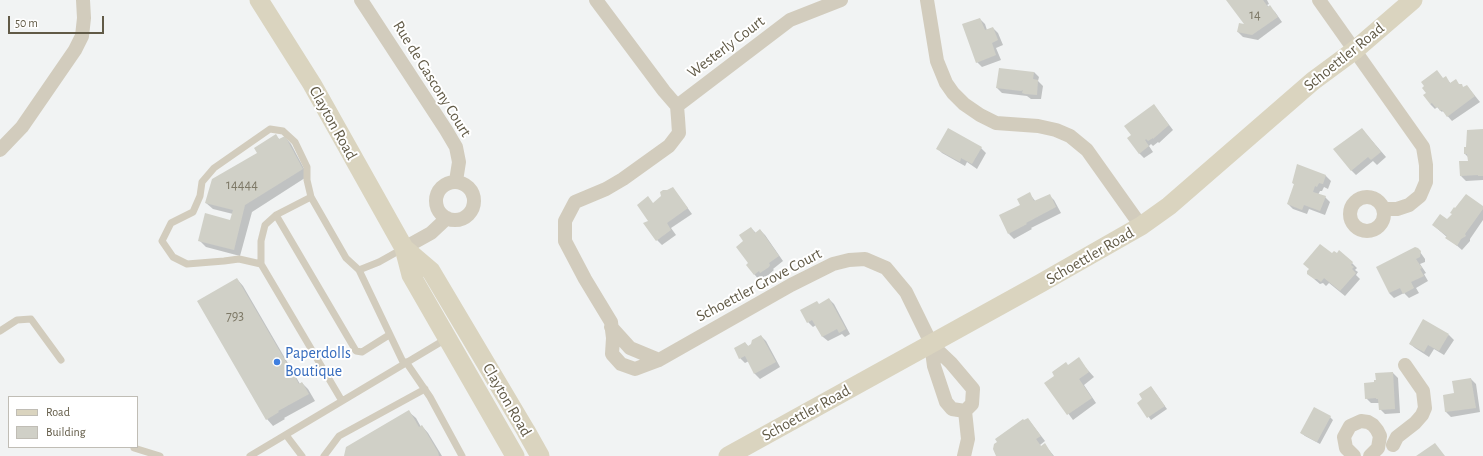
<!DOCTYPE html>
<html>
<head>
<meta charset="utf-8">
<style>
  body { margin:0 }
  #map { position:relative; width:1483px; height:456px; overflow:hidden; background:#f1f3f3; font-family:"Alegreya Sans",sans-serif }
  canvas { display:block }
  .legend { position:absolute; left:8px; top:396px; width:130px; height:52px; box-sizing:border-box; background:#fff; border:1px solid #c0bdb5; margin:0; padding:5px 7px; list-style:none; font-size:12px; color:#615a46 }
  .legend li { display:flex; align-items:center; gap:8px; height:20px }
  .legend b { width:20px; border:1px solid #c0bdb5 }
  .scale { position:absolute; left:8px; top:16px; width:96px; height:18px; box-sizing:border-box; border:2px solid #615a46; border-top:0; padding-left:5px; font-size:12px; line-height:14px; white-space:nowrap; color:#615a46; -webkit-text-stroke:3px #fff; paint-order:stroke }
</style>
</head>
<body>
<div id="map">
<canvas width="1483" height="456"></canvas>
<ul class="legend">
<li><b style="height:5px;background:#dad4bf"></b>Road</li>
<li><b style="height:11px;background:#d0d0c7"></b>Building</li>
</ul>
<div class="scale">50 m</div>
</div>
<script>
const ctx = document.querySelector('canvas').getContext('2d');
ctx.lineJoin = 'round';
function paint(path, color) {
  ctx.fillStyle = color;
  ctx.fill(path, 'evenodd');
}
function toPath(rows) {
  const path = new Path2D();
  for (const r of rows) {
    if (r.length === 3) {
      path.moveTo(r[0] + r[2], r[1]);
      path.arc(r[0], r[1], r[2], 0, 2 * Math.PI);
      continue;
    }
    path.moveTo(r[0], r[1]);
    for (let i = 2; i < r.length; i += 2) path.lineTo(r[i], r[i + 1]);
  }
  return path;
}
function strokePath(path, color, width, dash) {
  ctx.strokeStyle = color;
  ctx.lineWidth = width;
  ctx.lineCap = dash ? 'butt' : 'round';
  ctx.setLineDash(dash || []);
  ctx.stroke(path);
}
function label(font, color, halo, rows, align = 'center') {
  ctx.font = font + ' "Alegreya Sans",sans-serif';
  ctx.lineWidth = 4;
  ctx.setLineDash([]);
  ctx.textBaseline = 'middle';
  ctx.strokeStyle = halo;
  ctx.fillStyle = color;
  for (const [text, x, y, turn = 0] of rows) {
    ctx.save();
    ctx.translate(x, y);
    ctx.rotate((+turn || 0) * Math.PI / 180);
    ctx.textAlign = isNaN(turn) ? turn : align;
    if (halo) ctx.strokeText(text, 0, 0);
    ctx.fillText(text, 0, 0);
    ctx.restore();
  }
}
paint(toPath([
  [1227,0,1267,0,1269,4,1267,5,1275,12,1282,22,1258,40,1243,37,1238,32,1246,25],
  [980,19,985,24,987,30,993,28,998,33,1003,45,996,48,1001,60,982,67,977,62],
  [1034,72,1039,77,1038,81,1043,86,1041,99,1031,99,1027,96,1002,93,997,88],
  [1446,78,1451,84,1460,85,1464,88,1467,86,1480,102,1452,121,1443,111,1442,112,1437,107,1435,109,1430,104,1443,79],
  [1154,105,1173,130,1159,143,1158,142,1153,146,1151,144,1149,146,1153,152,1144,158,1139,153,1132,136],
  [1362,129,1386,157,1377,165,1373,161,1356,175,1351,170],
  [1483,130,1483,180,1466,181,1461,176,1469,161,1468,157,1465,154],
  [276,136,280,140,285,137,291,144,308,176,252,212,240,256,206,247,199,240,231,221,233,214,213,209,206,203],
  [937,148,981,148,986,153,977,169,967,162,965,166,942,153],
  [1298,166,1326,176,1331,181,1328,189,1324,187,1322,191,1320,191,1318,195,1325,197,1330,202,1325,215,1309,209,1307,214,1293,209,1288,204,1295,185,1293,183],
  [673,188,692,214,671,228,676,235,662,245,657,240,649,221,653,204],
  [1029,193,1036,202,1049,195,1054,200,1061,213,1031,228,1032,229,1014,239,1009,234,1021,206],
  [1483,208,1483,220,1470,239,1470,241,1462,250,1433,225],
  [751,228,756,233,760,230,765,235,783,261,773,269,774,270,766,277,765,276,759,280,747,265,749,264,745,242],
  [1418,249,1425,259,1425,262,1420,264,1426,273,1424,274,1428,281,1416,288,1419,293,1409,298,1404,293,1394,298,1389,293],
  [1333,254,1352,263,1357,268,1355,270,1358,272,1356,275,1360,279,1345,296,1329,283,1326,286,1323,283,1320,284,1314,279],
  [237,279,243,286,300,384,302,383,308,389,315,401,284,418,285,419,273,426,267,419],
  [829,299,834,304,850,334,845,337,842,334,828,341,823,337,816,325,813,327,808,322,819,305],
  [1449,335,1454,340,1444,355,1434,349,1429,357,1415,348,1410,344],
  [761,336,766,341,780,367,760,379,755,374,749,361,745,363,740,358,745,343,749,347],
  [1078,359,1094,377,1084,385,1096,403,1073,420,1046,383],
  [1393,373,1398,378,1400,413,1385,414,1380,409,1379,403,1371,403,1366,398,1375,383],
  [1471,379,1476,384,1480,412,1451,417,1446,412,1444,396,1456,394],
  [1151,387,1167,409,1151,420,1138,403,1143,399],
  [409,412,416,418,421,427,422,426,428,433,442,456,345,456],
  [1330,417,1333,420,1320,444,1305,436,1301,433],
  [1028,419,1045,441,1040,445,1041,447,1045,445,1054,456,998,456,1024,421]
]), '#0003');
paint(toPath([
  [1226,0,1263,0,1268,7,1270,5,1278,17,1252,35,1237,32,1239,23,1244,24],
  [980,18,985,30,993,27,998,40,992,43,996,55,976,63,962,24],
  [999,68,1034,72,1033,79,1038,80,1037,95,1025,94,1022,93,1023,90,1021,91,996,88],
  [1437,70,1443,78,1446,76,1450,83,1456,79,1459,84,1462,84,1463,87,1467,85,1475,96,1447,117,1442,110,1440,111,1438,107,1436,108,1432,103,1430,104,1423,95,1426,93,1422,88,1424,86,1421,82],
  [1154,104,1169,125,1153,139,1153,138,1148,141,1146,139,1145,140,1149,146,1139,154,1127,138,1131,135,1124,126],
  [948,128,982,147,972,164,961,158,960,162,936,149],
  [1362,128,1381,152,1371,160,1368,157,1351,171,1333,149],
  [1483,129,1483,176,1478,176,1478,175,1460,176,1459,161,1468,161,1467,154,1464,154,1464,147,1466,147,1467,130],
  [276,134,279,139,285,136,303,169,245,205,234,250,198,241,205,213,230,220,233,210,205,203,212,179,257,153,254,148],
  [1297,164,1326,175,1323,184,1319,183,1317,187,1315,186,1313,192,1326,196,1320,211,1304,205,1302,210,1287,204,1294,184,1292,183],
  [673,187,688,208,667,223,671,230,656,241,643,223,648,221,637,205,648,196,653,203,661,196,660,192,663,190,667,190],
  [1030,192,1034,201,1050,194,1056,207,1026,223,1027,224,1008,234,999,215,1020,205,1017,199],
  [1466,194,1483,206,1483,209,1465,234,1466,236,1461,239,1457,246,1445,238,1447,236,1432,225,1440,214,1447,219,1452,214,1450,213,1454,207,1455,208],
  [751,227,755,233,760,229,779,256,769,263,770,265,769,267,760,273,759,271,754,275,746,265,748,263,736,247,743,241,739,235],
  [1320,244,1332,253,1334,251,1337,253,1339,250,1353,262,1351,265,1354,267,1352,269,1356,273,1340,291,1324,278,1321,282,1317,279,1314,279,1307,274,1307,271,1309,269,1303,264],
  [1415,247,1418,248,1421,251,1420,257,1416,259,1422,268,1420,269,1424,276,1411,282,1414,288,1403,294,1400,288,1389,293,1376,267],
  [237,278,299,384,302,382,309,394,278,411,279,412,266,420,197,301],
  [829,298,846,329,839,333,837,329,822,337,812,320,807,323,800,310,817,301,819,304],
  [1423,319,1449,334,1439,351,1428,345,1424,352,1409,344],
  [761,335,776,362,754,374,745,356,739,359,734,348,745,342,748,346,751,344,752,340],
  [1079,357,1089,372,1079,379,1092,398,1067,415,1044,383,1054,376,1052,372,1066,362,1068,365],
  [1393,372,1395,409,1379,410,1378,399,1376,399,1376,398,1365,399,1364,383,1374,382,1374,380,1376,380,1375,373],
  [1471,378,1476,408,1445,412,1443,395,1454,393,1452,381],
  [1151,386,1165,406,1147,418,1137,403,1142,399,1139,394],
  [1314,407,1331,416,1317,442,1300,433],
  [409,410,419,427,422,425,438,452,439,456,344,456,346,447],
  [1028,418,1041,436,1036,439,1041,446,1045,443,1053,456,996,456,993,449,994,444,997,442,995,439,1023,419,1024,420],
  [1435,443,1445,456,1416,456]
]), '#d0d0c7');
strokePath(toPath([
  [276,215,356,351,362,352,389,335],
  [261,264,239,259,224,261,187,264,173,257,162,241,171,223,193,212,200,196,202,182,214,168,270,129,283,131,295,142,307,167,307,180,311,197],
  [359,270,404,364],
  [0,331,17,320,31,319,61,360],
  [406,362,430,397,462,456],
  [342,401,261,264,261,241,265,225,276,215,311,197,346,258,359,270,379,262,404,248],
  [286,435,302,456],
  [134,448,160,456],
  [250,456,446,339],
  [324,456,339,436,425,389]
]), '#d2ccbd', 7);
strokePath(toPath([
  [361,0,446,130,456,147,459,162,456,181],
  [596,0,664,91,677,106,678,118,679,133,669,146,623,179,606,189,575,202,565,221,565,241,585,279,611,322,613,338,612,354,621,364,635,369,659,360,791,285,833,264,849,260,865,259,886,268,906,292,931,343],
  [927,0,937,61,946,83,953,93,964,104,980,115,996,123,1038,126,1056,130,1070,136,1087,150,1141,226],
  [1319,0,1423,147,1426,165,1426,182,1420,196,1409,205,1397,209,1384,209],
  [677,106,790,20,841,0],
  [0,150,22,127,75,50,82,36,84,18,83,0],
  [455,201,19],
  [1367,214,17],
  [404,248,431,233,447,218],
  [611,327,630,348,659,360],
  [931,344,951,363,973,389,972,404,965,411],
  [931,344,934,366,946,402,952,409,965,411],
  [1393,445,1397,437,1415,423,1422,415,1425,408,1423,391,1405,365],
  [964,456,968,439,965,411],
  [1354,456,1346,448,1344,437,1350,426,1361,421,1368,422,1373,425,1377,430,1380,436,1378,448,1370,456]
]), '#d2ccbd', 14);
strokePath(toPath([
  [259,0,312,84,404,248,411,275,515,456],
  [404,248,431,271,526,431,540,456],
  [728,456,1041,283,1141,226,1169,206,1313,81,1355,50,1413,0]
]), '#dad4bf', 19);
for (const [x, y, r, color] of [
  [277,362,4,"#3f7fe0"]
]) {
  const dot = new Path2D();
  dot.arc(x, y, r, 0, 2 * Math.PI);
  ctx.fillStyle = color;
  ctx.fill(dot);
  strokePath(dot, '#fff', 1.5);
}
label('14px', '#7d7866', null, [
  ["14",1255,15],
  ["14444",242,185],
  ["793",235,316]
]);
label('16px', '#615a46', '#fff', [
  ["Westerly Court",726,47,-37],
  ["Schoettler Road",1344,57,-39],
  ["Rue de Gascony Court",432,79,58],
  ["Clayton Road",333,123,61],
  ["Schoettler Road",1090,256,-30],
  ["Schoettler Grove Court",759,285,-28],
  ["Clayton Road",507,400,60],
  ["Schoettler Road",806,413,-29]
]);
label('16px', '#366cbe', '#fff', [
  ["Paperdolls",285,353],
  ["Boutique",285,371]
], 'left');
</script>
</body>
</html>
